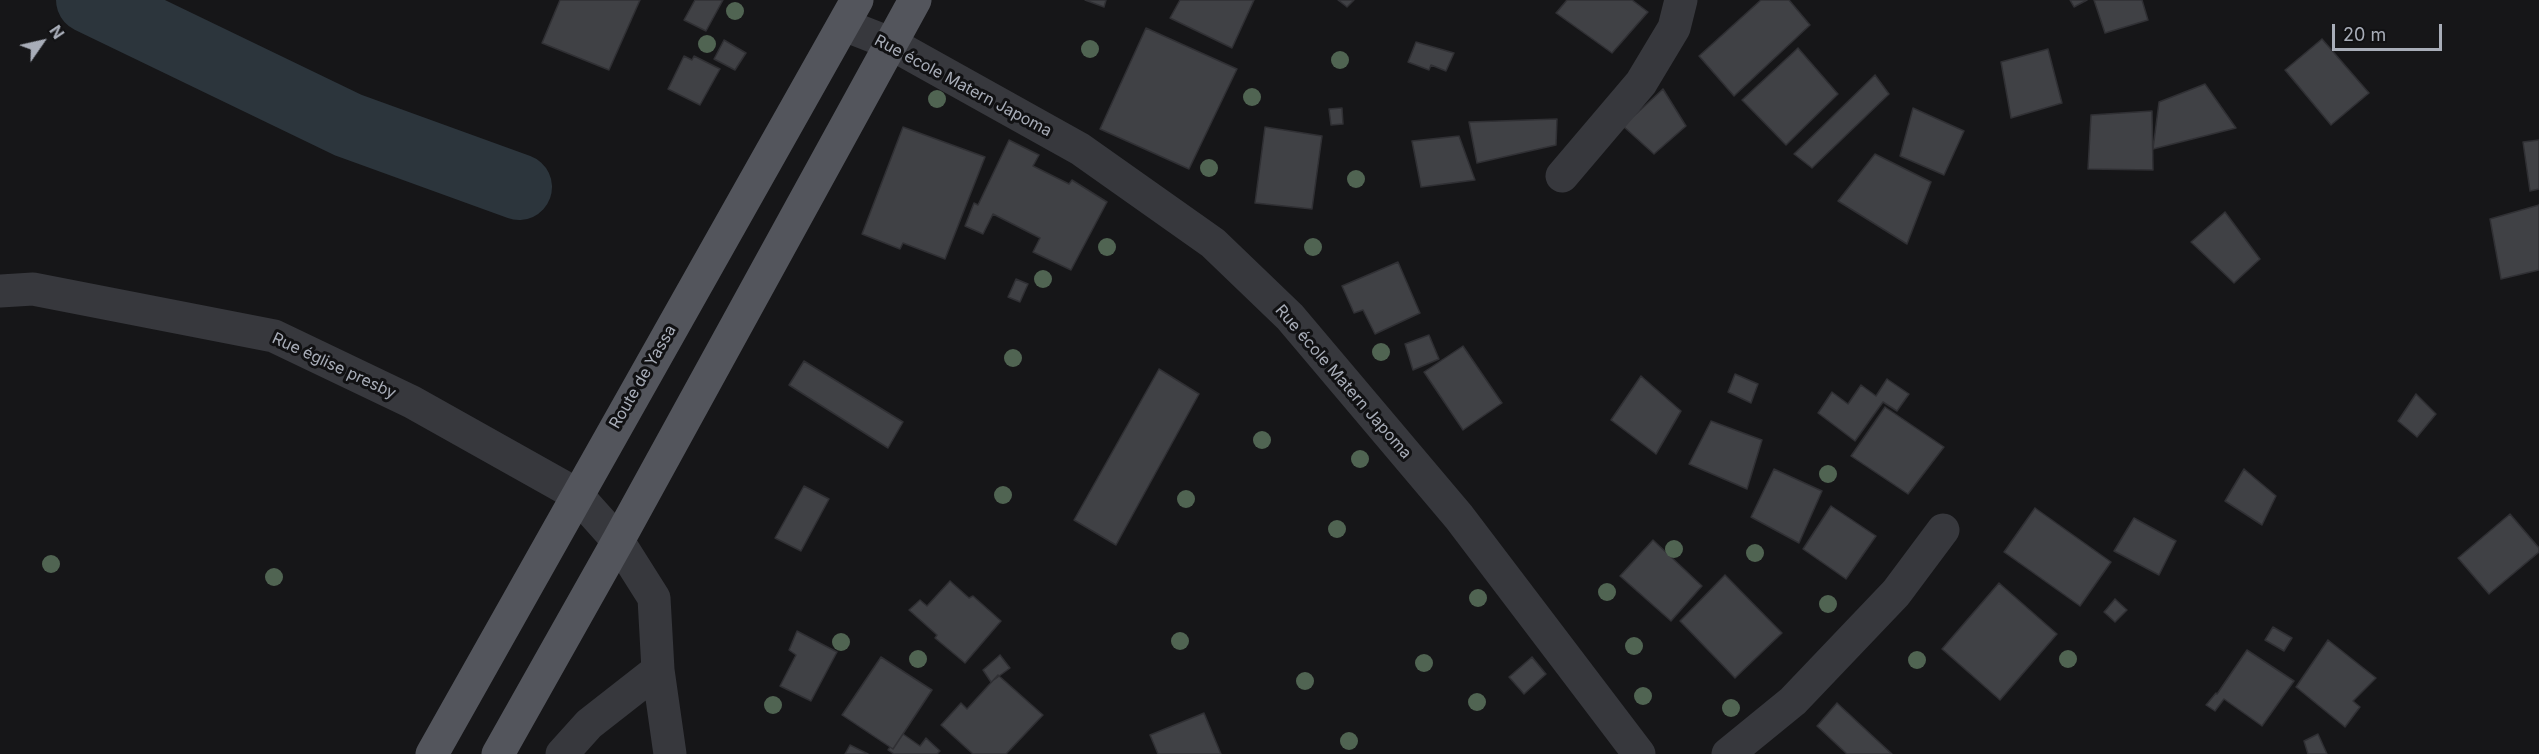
<!DOCTYPE html>
<html>
<head>
<meta charset="utf-8">
<style>
  body { margin:0 }
  #map { position:relative; width:2539px; height:754px; overflow:hidden; background:#161618; font-family:Inter,sans-serif }
  canvas { display:block }
  .north { position:absolute; left:12px; top:12px; width:60px; height:60px; -webkit-text-stroke:4px #111113; paint-order:stroke; rotate:56deg; font-size:16px; font-weight:700; line-height:24px; text-align:center; color:#a8adb8 }
  .north::after { content:''; display:block; margin:auto; width:21px; height:27px; background:#a8adb8; clip-path:polygon(50% 0,100% 100%,50% 72%,0 100%) }
  .scale { position:absolute; left:2332px; top:24px; width:110px; height:27px; box-sizing:border-box; border:3px solid #a8adb8; border-top:0; padding-left:8px; font-size:18px; line-height:21px; white-space:nowrap; color:#a8adb8; -webkit-text-stroke:4px #111113; paint-order:stroke }
</style>
</head>
<body>
<div id="map">
<canvas width="2539" height="754"></canvas>
<div class="north">N</div>
<div class="scale">20 m</div>
</div>
<script>
const ctx = document.querySelector('canvas').getContext('2d');
ctx.lineJoin = 'round';
function toPath(rows) {
  const path = new Path2D();
  for (const r of rows) {
    path.moveTo(r[0], r[1]);
    for (let i = 2; i < r.length; i += 2) path.lineTo(r[i], r[i + 1]);
  }
  return path;
}
function strokePath(path, color, width, dash) {
  ctx.strokeStyle = color;
  ctx.lineWidth = width;
  ctx.lineCap = dash ? 'butt' : 'round';
  ctx.setLineDash(dash || []);
  ctx.stroke(path);
}
function paint(path, color) {
  ctx.fillStyle = color;
  ctx.fill(path, 'evenodd');
}
function label(font, color, halo, rows, align = 'center') {
  ctx.font = font + ' Inter,sans-serif';
  ctx.lineWidth = 6;
  ctx.setLineDash([]);
  ctx.textBaseline = 'middle';
  ctx.strokeStyle = halo;
  ctx.fillStyle = color;
  for (const [text, x, y, turn = 0] of rows) {
    ctx.save();
    ctx.translate(x, y);
    ctx.rotate((+turn || 0) * Math.PI / 180);
    ctx.textAlign = isNaN(turn) ? turn : align;
    if (halo) ctx.strokeText(text, 0, 0);
    ctx.fillText(text, 0, 0);
    ctx.restore();
  }
}
strokePath(toPath([
  [89,0,348,125,519,187]
]), '#2c353c', 66);
const building = toPath([
  [560,0,640,0,609,70,542,43,560,0],
  [695,0,723,0,706,31,684,20,695,0],
  [1085,0,1106,0,1104,7,1085,0],
  [1180,0,1254,0,1232,48,1170,18,1180,0],
  [1338,0,1354,0,1347,7,1338,0],
  [1567,0,1632,0,1648,12,1612,53,1556,13,1567,0],
  [1761,0,1789,0,1810,25,1734,96,1699,56,1761,0],
  [2070,0,2087,0,2074,7,2070,0],
  [2094,0,2142,0,2148,20,2105,33,2094,0],
  [1146,28,1237,69,1189,169,1100,129,1146,28],
  [2322,39,2369,93,2331,125,2285,70,2322,39],
  [724,40,746,53,735,70,714,59,724,40],
  [1416,42,1454,53,1446,71,1431,65,1429,70,1408,62,1416,42],
  [1798,48,1838,94,1786,145,1742,100,1798,48],
  [2048,49,2062,103,2011,118,2001,62,2048,49],
  [684,56,692,60,694,56,720,69,700,105,668,89,684,56],
  [1875,75,1889,94,1812,168,1794,154,1875,75],
  [2205,84,2236,128,2153,149,2159,102,2205,84],
  [1663,89,1686,126,1654,154,1623,126,1663,89],
  [1342,108,1343,124,1331,125,1329,109,1342,108],
  [1913,108,1964,131,1944,175,1900,156,1913,108],
  [2152,111,2153,170,2088,169,2091,115,2152,111],
  [1557,119,1556,145,1477,163,1469,122,1557,119],
  [903,127,985,157,945,259,903,243,900,249,862,234,903,127],
  [1265,127,1322,136,1312,209,1255,203,1265,127],
  [1459,136,1475,180,1421,187,1412,141,1459,136],
  [1009,140,1039,155,1033,166,1069,184,1072,180,1107,202,1071,270,1033,252,1040,238,993,214,983,234,965,226,974,203,978,205,1009,140],
  [2539,140,2539,189,2530,191,2523,142,2539,140],
  [1875,154,1931,182,1907,244,1838,201,1875,154],
  [2539,205,2539,270,2501,279,2490,219,2539,205],
  [2225,212,2260,259,2234,283,2191,242,2225,212],
  [1398,262,1420,313,1375,334,1363,310,1354,313,1342,286,1398,262],
  [1016,279,1028,284,1020,302,1008,297,1016,279],
  [1429,335,1439,359,1413,370,1405,344,1429,335],
  [1463,346,1502,403,1463,430,1424,372,1463,346],
  [804,361,903,422,888,448,789,385,804,361],
  [1159,369,1199,394,1116,545,1074,520,1159,369],
  [1735,374,1758,384,1751,403,1728,392,1735,374],
  [1641,376,1681,411,1656,454,1611,420,1641,376],
  [1887,379,1909,394,1897,411,1883,402,1855,441,1818,413,1832,392,1848,404,1861,385,1876,396,1887,379],
  [2416,394,2436,414,2417,437,2398,421,2416,394],
  [1885,407,1944,447,1908,494,1851,456,1885,407],
  [1711,421,1762,440,1747,489,1689,464,1711,421],
  [1774,469,1822,491,1799,543,1751,517,1774,469],
  [2244,469,2276,496,2262,525,2225,501,2244,469],
  [804,486,829,499,801,551,775,538,804,486],
  [1831,506,1876,536,1846,579,1803,549,1831,506],
  [2035,508,2111,562,2080,606,2004,552,2035,508],
  [2510,514,2539,548,2539,552,2489,594,2458,558,2510,514],
  [2134,518,2176,541,2159,575,2114,551,2134,518],
  [1653,540,1702,586,1671,621,1620,576,1653,540],
  [1725,575,1782,633,1735,678,1680,621,1725,575],
  [950,581,969,598,973,596,1001,621,965,663,935,638,937,635,909,610,920,600,927,606,950,581],
  [1999,583,2057,634,2000,700,1942,649,1999,583],
  [2115,599,2127,610,2115,622,2104,612,2115,599],
  [2273,627,2292,638,2284,651,2265,640,2273,627],
  [797,631,837,652,811,701,780,686,796,655,789,650,797,631],
  [2328,640,2376,678,2353,701,2360,707,2345,727,2296,687,2328,640],
  [2247,650,2294,681,2262,726,2224,699,2215,711,2206,705,2216,693,2217,694,2247,650],
  [1000,655,1010,668,991,682,983,670,1000,655],
  [881,657,932,690,893,749,842,715,881,657],
  [1532,657,1546,674,1524,694,1509,677,1532,657],
  [998,675,1043,715,1006,754,973,754,941,725,961,703,967,709,998,675],
  [1837,703,1892,754,1847,754,1817,726,1837,703],
  [1204,713,1221,754,1158,754,1150,735,1204,713],
  [903,734,920,746,926,738,940,751,937,754,894,754,888,750,890,747,893,749,903,734],
  [2318,734,2327,754,2308,754,2304,741,2318,734],
  [850,745,868,754,845,754,850,745]
]);
paint(building, '#404145');
strokePath(building, '#303034', 1.5);
strokePath(toPath([
  [844,25,890,43,1080,149,1213,243,1290,317,1459,517,1639,754],
  [1562,176,1641,83,1674,28,1681,0],
  [0,291,33,289,274,336,412,402,576,494,618,541,654,598,658,670,670,754],
  [562,754,589,724,658,670],
  [1728,754,1793,701,1896,593,1943,530]
]), '#37383d', 33);
strokePath(toPath([
  [432,754,857,0],
  [498,754,618,541,915,0]
]), '#53555c', 33);
ctx.fillStyle = '#506452';
for (const [x, y] of [
  [735,11],
  [707,44],
  [1090,49],
  [1340,60],
  [1252,97],
  [937,99],
  [1209,168],
  [1356,179],
  [1107,247],
  [1313,247],
  [1043,279],
  [1381,352],
  [1013,358],
  [1262,440],
  [1360,459],
  [1828,474],
  [1003,495],
  [1186,499],
  [1337,529],
  [1674,549],
  [1755,553],
  [51,564],
  [274,577],
  [1607,592],
  [1478,598],
  [1828,604],
  [1180,641],
  [841,642],
  [1634,646],
  [918,659],
  [2068,659],
  [1917,660],
  [1424,663],
  [1305,681],
  [1643,696],
  [1477,702],
  [773,705],
  [1731,708],
  [1349,741]
]) {
  ctx.beginPath();
  ctx.arc(x, y, 9, 0, 2 * Math.PI);
  ctx.fill();
}
label('16px', '#a8adb8', '#111113', [
  ["Rue école Matern Japoma",963,86,28],
  ["Rue église presby",334,366,25],
  ["Route de Yassa",643,377,-60],
  ["Rue école Matern Japoma",1343,382,49]
]);
</script>
</body>
</html>
